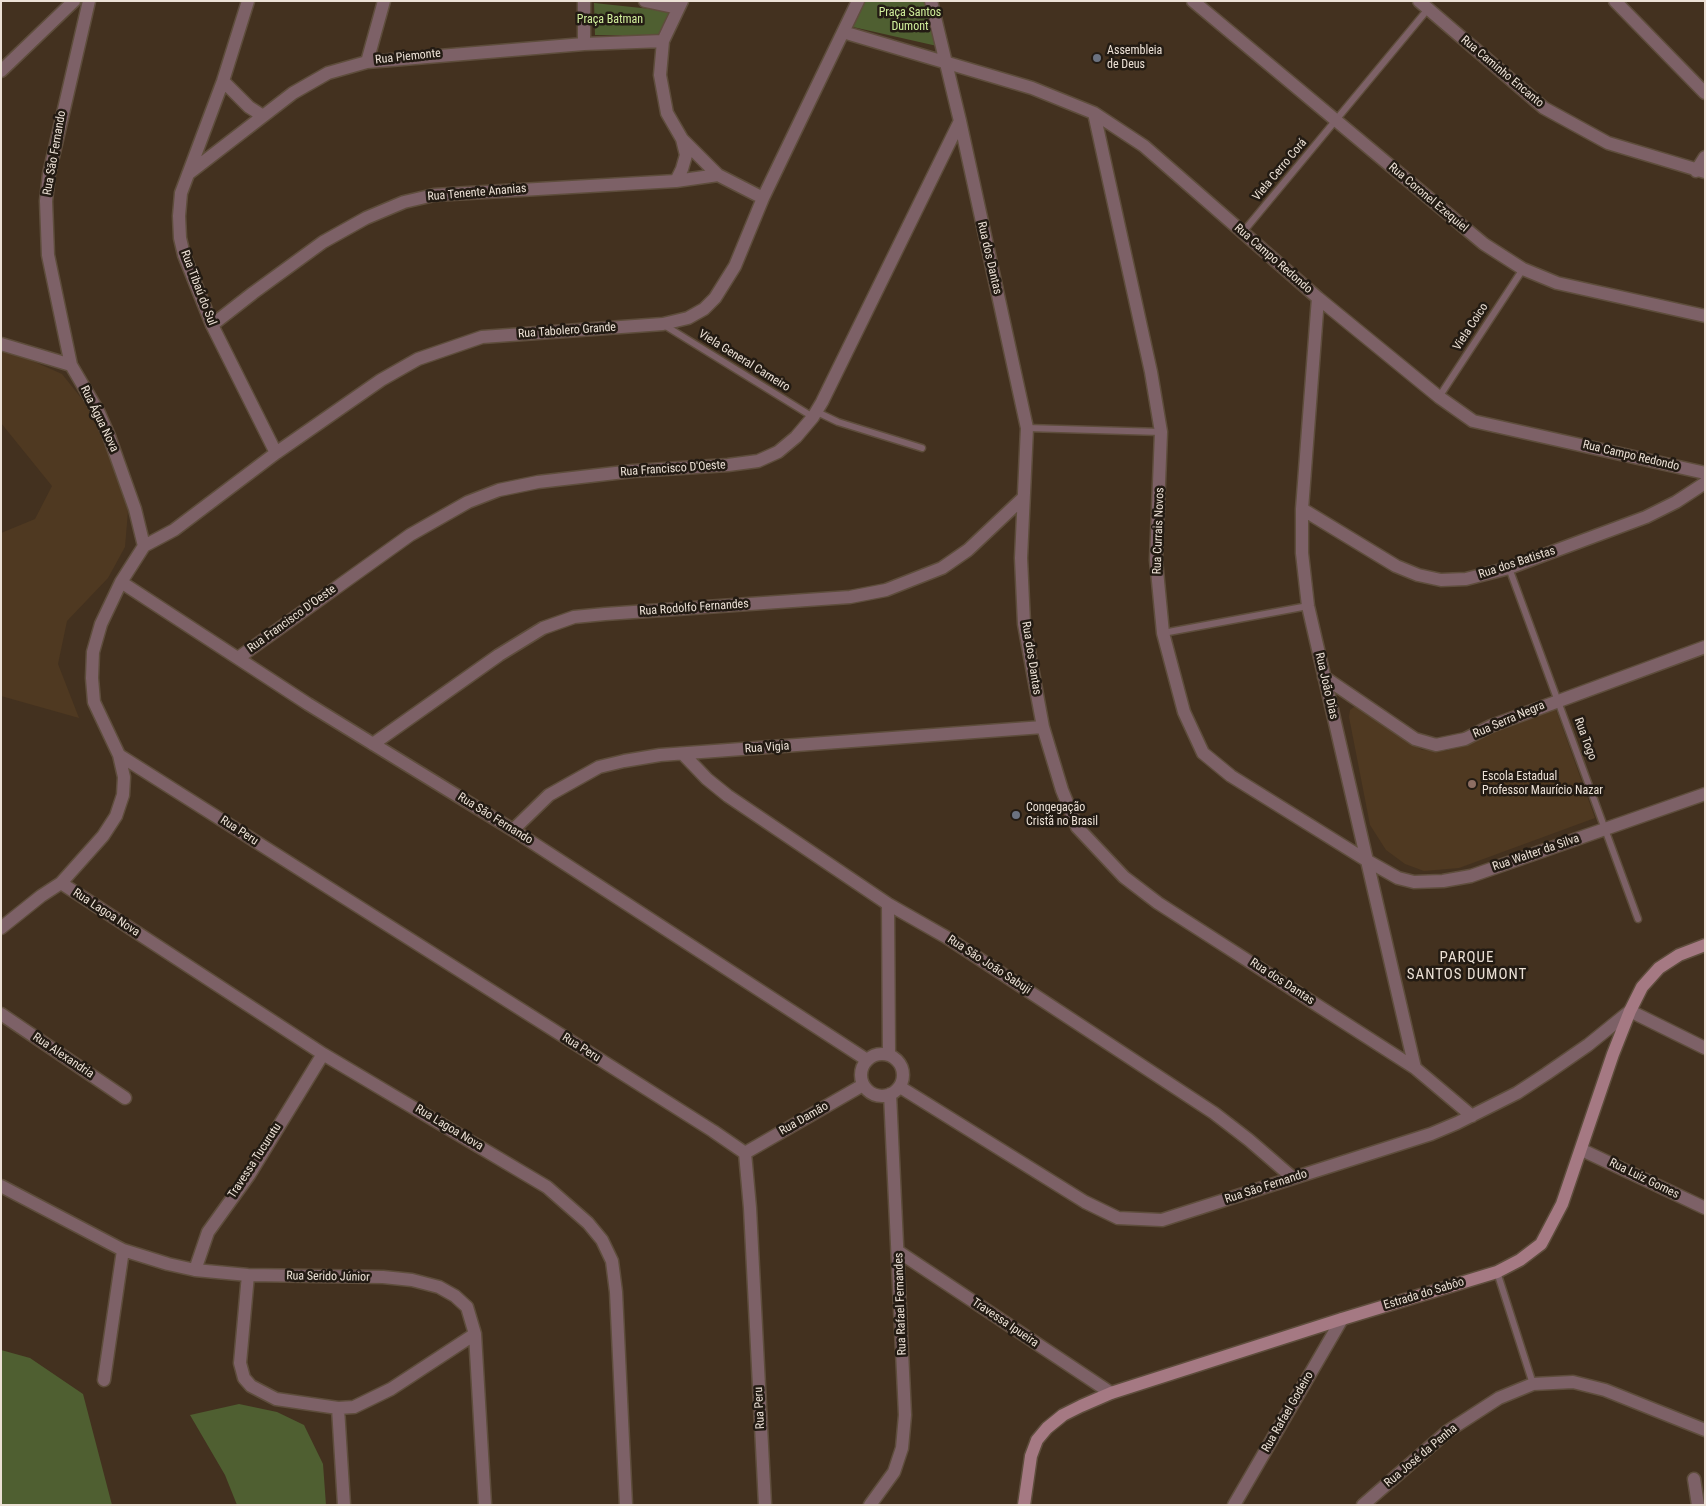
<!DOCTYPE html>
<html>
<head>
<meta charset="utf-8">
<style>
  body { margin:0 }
  #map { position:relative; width:1706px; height:1506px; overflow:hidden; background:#43311f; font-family:"Roboto Condensed",sans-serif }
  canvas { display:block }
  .frame { position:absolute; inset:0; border:2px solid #ece1d6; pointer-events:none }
</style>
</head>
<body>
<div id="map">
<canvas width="1706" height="1506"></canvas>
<div class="frame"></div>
</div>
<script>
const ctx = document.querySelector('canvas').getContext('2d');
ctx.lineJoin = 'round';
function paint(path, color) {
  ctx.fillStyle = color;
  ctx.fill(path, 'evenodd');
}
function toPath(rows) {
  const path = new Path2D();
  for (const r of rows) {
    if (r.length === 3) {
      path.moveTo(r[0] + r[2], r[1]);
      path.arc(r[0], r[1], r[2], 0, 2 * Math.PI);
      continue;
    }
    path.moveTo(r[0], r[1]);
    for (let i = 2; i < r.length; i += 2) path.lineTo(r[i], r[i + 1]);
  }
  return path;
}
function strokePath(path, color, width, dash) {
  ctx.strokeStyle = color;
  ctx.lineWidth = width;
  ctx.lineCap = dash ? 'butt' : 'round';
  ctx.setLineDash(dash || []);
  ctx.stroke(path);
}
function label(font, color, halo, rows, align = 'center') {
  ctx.font = font + ' "Roboto Condensed",sans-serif';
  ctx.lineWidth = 5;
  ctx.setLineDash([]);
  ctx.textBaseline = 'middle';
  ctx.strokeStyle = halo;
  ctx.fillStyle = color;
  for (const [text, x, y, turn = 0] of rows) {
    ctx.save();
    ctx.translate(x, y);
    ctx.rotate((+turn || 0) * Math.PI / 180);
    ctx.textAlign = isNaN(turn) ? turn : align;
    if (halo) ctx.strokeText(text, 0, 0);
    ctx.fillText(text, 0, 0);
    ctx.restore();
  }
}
paint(toPath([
  [1,351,19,355,62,374,97,418,128,511,125,547,108,578,67,621,58,664,79,718,1,696,1,533,35,519,52,486,1,423],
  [1355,706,1362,707,1405,740,1422,750,1446,751,1555,707,1595,818,1459,868,1424,871,1405,864,1386,850,1370,825,1349,717,1350,710]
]), '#4f3921');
paint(toPath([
  [864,1,926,1,937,46,853,27],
  [594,3,670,11,659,35,595,35],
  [1,1350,30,1358,83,1394,112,1505,1,1505],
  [239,1404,277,1412,304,1425,323,1464,326,1505,237,1505,225,1475,190,1415]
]), '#4f5f31');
const lane = toPath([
  [1243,232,1428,9],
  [664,325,813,417],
  [1439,397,1523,269],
  [817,412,838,422,922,448],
  [1027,428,1161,432],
  [1509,568,1638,919],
  [1163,633,1308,606],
  [1497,1272,1533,1384]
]);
const street = toPath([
  [248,1,223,81,181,193,179,216,180,238,184,255,212,325,276,453],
  [645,1,678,8],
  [682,1,663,41,660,75,667,113,682,139,718,175,763,198],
  [931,1,960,121,1027,428,1021,558,1024,624,1043,727,1062,790,1077,827,1124,877,1158,903,1415,1068,1472,1116],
  [1193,1,1484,244,1523,269,1557,283,1705,316],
  [1419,1,1544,108,1608,143,1705,172],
  [1615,1,1705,93],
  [843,32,1032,88,1094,113,1144,146,1318,298,1439,397,1473,421,1705,473],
  [584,44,584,1],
  [367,62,384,1],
  [1,71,74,1],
  [223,81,249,107,263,116],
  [1094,113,1151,372,1161,432,1156,560,1163,633,1184,712,1203,753,1231,776,1366,860,1398,878,1414,882,1443,881,1471,876,1705,794],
  [1696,171,1705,157],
  [188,174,293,93,328,73,367,62,584,44,663,41],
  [676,181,682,169,686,155,682,139],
  [1318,298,1302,509,1302,553,1308,606,1415,1068],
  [212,325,253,293,323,242,366,218,404,202,434,195,676,181,718,175],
  [1,344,71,365,98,411,109,436,135,509,144,546],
  [71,365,48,255,46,201,49,174,89,1],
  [1302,509,1396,566,1418,575,1441,580,1466,579,1509,568,1646,517,1676,502,1705,483],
  [144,546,174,530,276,453,381,380,418,359,482,337,663,324,688,318,704,309,715,298,735,266,763,198,858,1],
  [121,582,308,704,513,830,867,1060],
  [238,658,410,535,468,502,499,490,538,482,633,471,728,465,758,461,778,452,796,437,813,417,822,402,960,121],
  [1324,677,1415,739,1436,745,1465,739,1491,726,1705,647],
  [373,744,499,655,543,628,574,617,605,614,850,597,886,590,942,568,968,550,1022,499],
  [119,755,713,1131,745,1153,750,1208,765,1505],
  [684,755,707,779,728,796,888,904,946,937,1214,1113,1249,1140,1293,1178],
  [513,830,549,795,599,767,624,761,660,755,1043,727],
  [61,883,323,1054,547,1187,588,1223,602,1240,612,1261,616,1292,626,1505],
  [888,904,889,1055],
  [1,928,41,896,61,883,103,836,116,816,123,795,124,777,119,755,94,702,92,678,93,652,101,624,121,582,144,546],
  [1,1014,125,1098],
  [882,1075,21],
  [900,1087,1085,1202,1118,1218,1162,1220,1431,1134,1457,1123,1517,1093,1546,1074,1588,1045,1630,1011,1705,1048],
  [1582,1150,1705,1208],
  [745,1153,863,1085],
  [1,1186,123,1250,168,1264,195,1270,248,1275,383,1277,412,1280,439,1287,455,1296,467,1307,475,1334,485,1505],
  [899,1252,1111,1393],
  [195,1270,208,1232,249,1175,323,1054],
  [248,1275,240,1363,244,1378,251,1386,276,1399,338,1408,354,1407,391,1389,475,1334],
  [104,1380,123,1250],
  [338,1408,344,1505],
  [1694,1479,1698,1505],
  [870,1505,894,1472,902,1448,905,1415,890,1094],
  [1234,1505,1342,1319],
  [1363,1505,1448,1431,1499,1398,1533,1384,1573,1382,1605,1390,1705,1430]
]);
const secondary = toPath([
  [1024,1505,1031,1456,1037,1440,1047,1428,1063,1415,1081,1406,1111,1393,1342,1319,1497,1272,1520,1260,1541,1244,1562,1204,1613,1054,1630,1011,1642,987,1659,968,1679,955,1705,945]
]);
strokePath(lane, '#5e4d3c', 9);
strokePath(street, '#5e4d3c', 15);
strokePath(secondary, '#5e4d3c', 15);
strokePath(lane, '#7d6167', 6);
strokePath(street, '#7d6167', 12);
strokePath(secondary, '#a57983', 12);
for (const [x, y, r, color] of [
  [1097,58,5,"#6b7280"],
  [1472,784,5,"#8d6e63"],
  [1016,815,5,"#6b7280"]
]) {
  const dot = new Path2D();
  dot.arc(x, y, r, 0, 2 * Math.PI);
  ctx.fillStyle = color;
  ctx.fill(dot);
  strokePath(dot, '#231b13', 2);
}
label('12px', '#d1ef9c', '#231b13', [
  ["Praça Santos",910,13],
  ["Dumont",910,27],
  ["Praça Batman",610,20]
]);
label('12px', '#ece1d6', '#231b13', [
  ["Assembleia",1107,51],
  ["de Deus",1107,65],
  ["Escola Estadual",1482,777],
  ["Professor Maurício Nazar",1482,791],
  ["Congegação",1026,808],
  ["Cristã no Brasil",1026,822]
], 'left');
label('12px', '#ece1d6', '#231b13', [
  ["Rua Piemonte",408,57,-6],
  ["Rua Caminho Encanto",1502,72,40],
  ["Rua São Fernando",55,153,-80],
  ["Viela Cerro Corá",1280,170,-50],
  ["Rua Tenente Ananias",477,193,-5],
  ["Rua Coronel Ezequiel",1428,198,40],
  ["Rua dos Dantas",989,258,77],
  ["Rua Campo Redondo",1273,259,41],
  ["Rua Tibaú do Sul",198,288,69],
  ["Viela Coico",1471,327,-57],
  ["Rua Tabolero Grande",567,331,-4],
  ["Viela General Carneiro",744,361,32],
  ["Rua Água Nova",99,419,64],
  ["Rua Campo Redondo",1631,456,13],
  ["Rua Francisco D'Oeste",673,469,-4],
  ["Rua Currais Novos",1159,531,-88],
  ["Rua dos Batistas",1517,563,-18],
  ["Rua Rodolfo Fernandes",694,608,-4],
  ["Rua Francisco D'Oeste",292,619,-36],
  ["Rua dos Dantas",1031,658,81],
  ["Rua João Dias",1326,686,77],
  ["Rua Serra Negra",1509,720,-23],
  ["Rua Togo",1585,739,70],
  ["Rua Vigia",767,748,-4],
  ["Rua São Fernando",495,819,32],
  ["Rua Peru",239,831,33],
  ["Rua Walter da Silva",1536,853,-19],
  ["Rua Lagoa Nova",106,913,33],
  ["Rua São João Sabuji",989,965,33],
  ["Rua dos Dantas",1282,982,33],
  ["Rua Peru",581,1048,32],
  ["Rua Alexandria",63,1056,34],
  ["Rua Damão",804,1119,-30],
  ["Rua Lagoa Nova",449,1128,31],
  ["Travessa Tucurutu",255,1161,-57],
  ["Rua Luiz Gomes",1644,1179,26],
  ["Rua São Fernando",1266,1187,-18],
  ["Rua Serido Júnior",328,1277,1],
  ["Estrada do Sabôo",1424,1294,-17],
  ["Rua Rafael Fernandes",901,1304,-92],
  ["Travessa Ipueira",1005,1323,34],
  ["Rua Peru",760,1408,-93],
  ["Rua Rafael Godeiro",1288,1412,-60],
  ["Rua José da Penha",1421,1456,-40]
]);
ctx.letterSpacing = '1px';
label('15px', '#ece1d6', '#231b13', [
  ["PARQUE",1467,958],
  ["SANTOS DUMONT",1467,975]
]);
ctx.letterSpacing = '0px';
</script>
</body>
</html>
